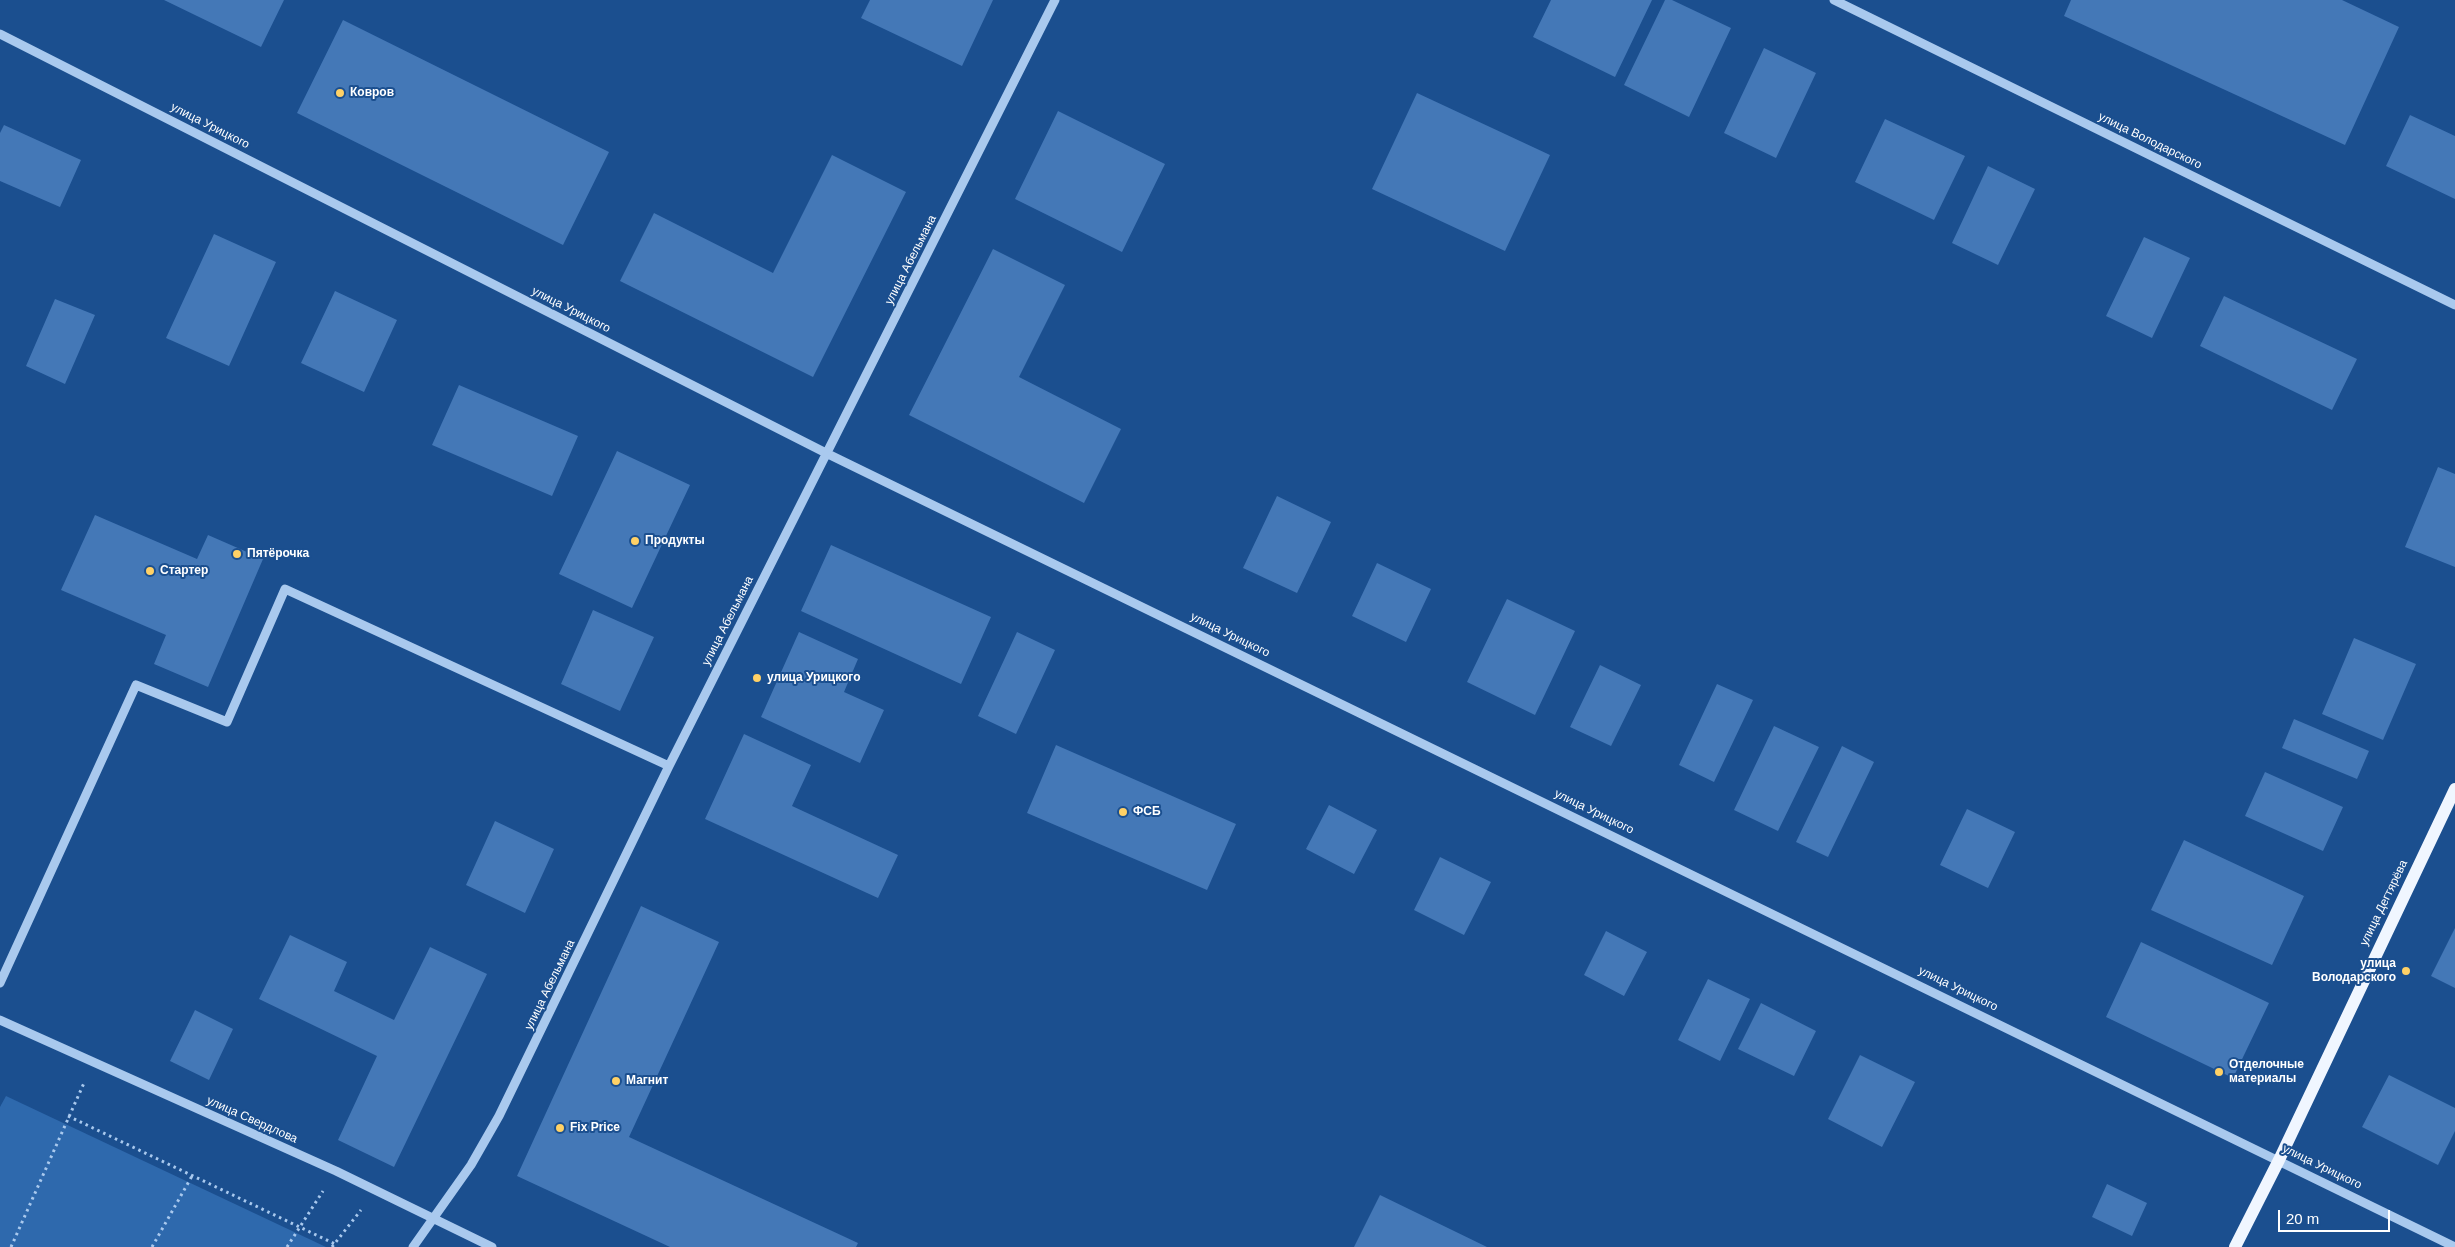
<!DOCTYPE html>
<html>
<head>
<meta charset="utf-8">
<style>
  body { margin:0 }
  #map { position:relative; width:2455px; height:1247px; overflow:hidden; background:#1b4f8f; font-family:Arial,sans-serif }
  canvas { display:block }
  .scale { position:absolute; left:2278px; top:1210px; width:112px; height:22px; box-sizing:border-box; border:2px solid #fff; border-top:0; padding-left:6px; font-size:15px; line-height:18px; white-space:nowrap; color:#fff; -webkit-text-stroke:4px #1b4f8f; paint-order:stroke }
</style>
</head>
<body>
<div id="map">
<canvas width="2455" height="1247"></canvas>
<div class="scale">20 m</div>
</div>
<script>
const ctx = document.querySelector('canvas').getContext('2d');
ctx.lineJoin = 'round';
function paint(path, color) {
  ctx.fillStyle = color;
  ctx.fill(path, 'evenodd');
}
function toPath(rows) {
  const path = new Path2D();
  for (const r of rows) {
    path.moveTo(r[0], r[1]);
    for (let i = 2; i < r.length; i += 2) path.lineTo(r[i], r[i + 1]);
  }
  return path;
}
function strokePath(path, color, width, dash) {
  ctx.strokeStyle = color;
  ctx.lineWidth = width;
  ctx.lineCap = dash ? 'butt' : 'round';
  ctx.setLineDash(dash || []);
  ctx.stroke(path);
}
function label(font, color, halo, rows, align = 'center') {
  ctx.font = font + ' Arial,sans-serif';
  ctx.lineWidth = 4;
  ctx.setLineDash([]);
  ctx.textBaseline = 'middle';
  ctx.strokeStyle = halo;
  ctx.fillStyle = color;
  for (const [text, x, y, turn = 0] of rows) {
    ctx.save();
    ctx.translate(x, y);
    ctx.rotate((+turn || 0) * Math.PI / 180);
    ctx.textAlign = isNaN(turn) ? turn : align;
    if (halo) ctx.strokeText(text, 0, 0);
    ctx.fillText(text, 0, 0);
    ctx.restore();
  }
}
paint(toPath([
  [6,1096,326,1247,0,1247,0,1107]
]), '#2e69ad');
paint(toPath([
  [164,0,284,0,261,47],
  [870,0,993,0,962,66,861,18],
  [1551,0,1652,0,1615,77,1533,37],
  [1665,0,1672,0,1731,28,1689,117,1624,85],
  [2071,0,2342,0,2399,27,2345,145,2064,16],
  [343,20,609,152,563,245,297,113],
  [1764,48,1816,73,1776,158,1724,133],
  [1417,93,1550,155,1505,251,1372,189],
  [1058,111,1165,164,1122,252,1015,199],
  [2410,115,2455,136,2455,199,2386,166],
  [1885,119,1965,156,1934,220,1855,182],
  [4,125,81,160,60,207,0,181,0,133],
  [832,155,906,192,813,377,620,281,654,213,773,273],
  [1988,166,2035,189,1998,265,1952,243],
  [214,234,276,262,229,366,166,338],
  [2144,237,2190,258,2152,338,2106,316],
  [993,249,1065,285,1019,377,1121,429,1084,503,909,415],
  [335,291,397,320,364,392,301,363],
  [2224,296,2357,359,2332,410,2200,346],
  [55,299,95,315,65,384,26,366],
  [459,385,578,436,552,496,432,445],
  [617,451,690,485,632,608,559,574],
  [2438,467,2455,474,2455,567,2405,547],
  [1277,496,1331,522,1297,593,1243,568],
  [95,515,197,559,208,535,263,559,208,687,154,664,166,635,61,590],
  [831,545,991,617,961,684,801,611],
  [1377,563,1431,589,1406,642,1352,616],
  [1507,599,1575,631,1535,715,1467,682],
  [593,610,654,637,620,711,561,684],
  [799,632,858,659,844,692,884,710,860,763,761,717],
  [1017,632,1055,650,1016,734,978,716],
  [2354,638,2416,664,2383,740,2322,714],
  [1600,665,1641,685,1611,746,1570,727],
  [1717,684,1753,700,1714,782,1679,765],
  [2294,719,2369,751,2357,779,2282,748],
  [1774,726,1819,747,1778,831,1734,810],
  [744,734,811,765,792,806,898,855,878,898,705,819],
  [1056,745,1236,824,1207,890,1027,813],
  [1842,746,1874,762,1828,857,1796,842],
  [2265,772,2343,807,2323,851,2245,816],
  [1329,805,1377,830,1354,874,1306,849],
  [1967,809,2015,832,1988,888,1940,865],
  [495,821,554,849,525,913,466,885],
  [2184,840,2304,896,2272,965,2151,910],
  [1440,857,1491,882,1464,935,1414,910],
  [641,906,719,942,629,1137,858,1243,856,1247,670,1247,517,1176],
  [2455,928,2455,988,2431,976],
  [1606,931,1647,952,1624,996,1584,975],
  [290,935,347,962,334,991,394,1020,430,947,487,974,394,1167,338,1140,377,1056,259,999],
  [2141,942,2269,1003,2233,1078,2106,1017],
  [1708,979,1750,999,1720,1061,1678,1040],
  [1761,1003,1816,1031,1794,1076,1738,1049],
  [195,1010,233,1029,209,1080,170,1061],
  [1860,1055,1915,1082,1882,1147,1828,1119],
  [2389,1075,2455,1108,2455,1131,2438,1165,2362,1127],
  [2107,1184,2147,1203,2132,1236,2092,1217],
  [1380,1195,1487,1247,1354,1247]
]), '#4478b7');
strokePath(toPath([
  [68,1116,335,1244],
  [11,1247,84,1083],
  [152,1247,192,1176],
  [287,1247,323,1191],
  [332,1247,361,1210]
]), '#a9c9ee', 3, [2.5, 4]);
strokePath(toPath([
  [1834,0,2455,305],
  [0,34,828,454,2455,1247],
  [0,983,136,685,227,722,285,589,669,766],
  [0,1020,336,1171,492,1247],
  [413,1247,471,1165,499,1116,669,766,1055,0]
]), '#a9c9ee', 9);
strokePath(toPath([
  [2235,1247,2279,1160,2455,789]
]), '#f0f6ff', 12);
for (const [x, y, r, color] of [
  [340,93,5,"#ffd166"],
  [635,541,5,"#ffd166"],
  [237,554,5,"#ffd166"],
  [150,571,5,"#ffd166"],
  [757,678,5,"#ffd166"],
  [1123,812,5,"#ffd166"],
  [2406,971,5,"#ffd166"],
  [2219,1072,5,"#ffd166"],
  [616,1081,5,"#ffd166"],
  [560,1128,5,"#ffd166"]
]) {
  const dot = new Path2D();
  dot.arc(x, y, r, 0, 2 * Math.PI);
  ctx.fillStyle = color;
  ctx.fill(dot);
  strokePath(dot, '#1b4f8f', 2);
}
label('bold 12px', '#fff', '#1b4f8f', [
  ["Ковров",350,93],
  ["Продукты",645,541],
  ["Пятёрочка",247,554],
  ["Стартер",160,571],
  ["улица Урицкого",767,678],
  ["ФСБ",1133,812],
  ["улица",2396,964,"right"],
  ["Володарского",2396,978,"right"],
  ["Отделочные",2229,1065],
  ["материалы",2229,1079],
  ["Магнит",626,1081],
  ["Fix Price",570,1128]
], 'left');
label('12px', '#fff', '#1b4f8f', [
  ["улица Урицкого",210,126,27],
  ["улица Володарского",2150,141,26],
  ["улица Абельмана",911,260,-63],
  ["улица Урицкого",571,310,27],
  ["улица Абельмана",728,621,-63],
  ["улица Урицкого",1230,635,26],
  ["улица Урицкого",1594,812,26],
  ["улица Дегтярёва",2384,903,-64],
  ["улица Абельмана",550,985,-64],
  ["улица Урицкого",1958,989,26],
  ["улица Свердлова",252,1120,24],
  ["улица Урицкого",2322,1167,26]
]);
</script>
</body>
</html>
